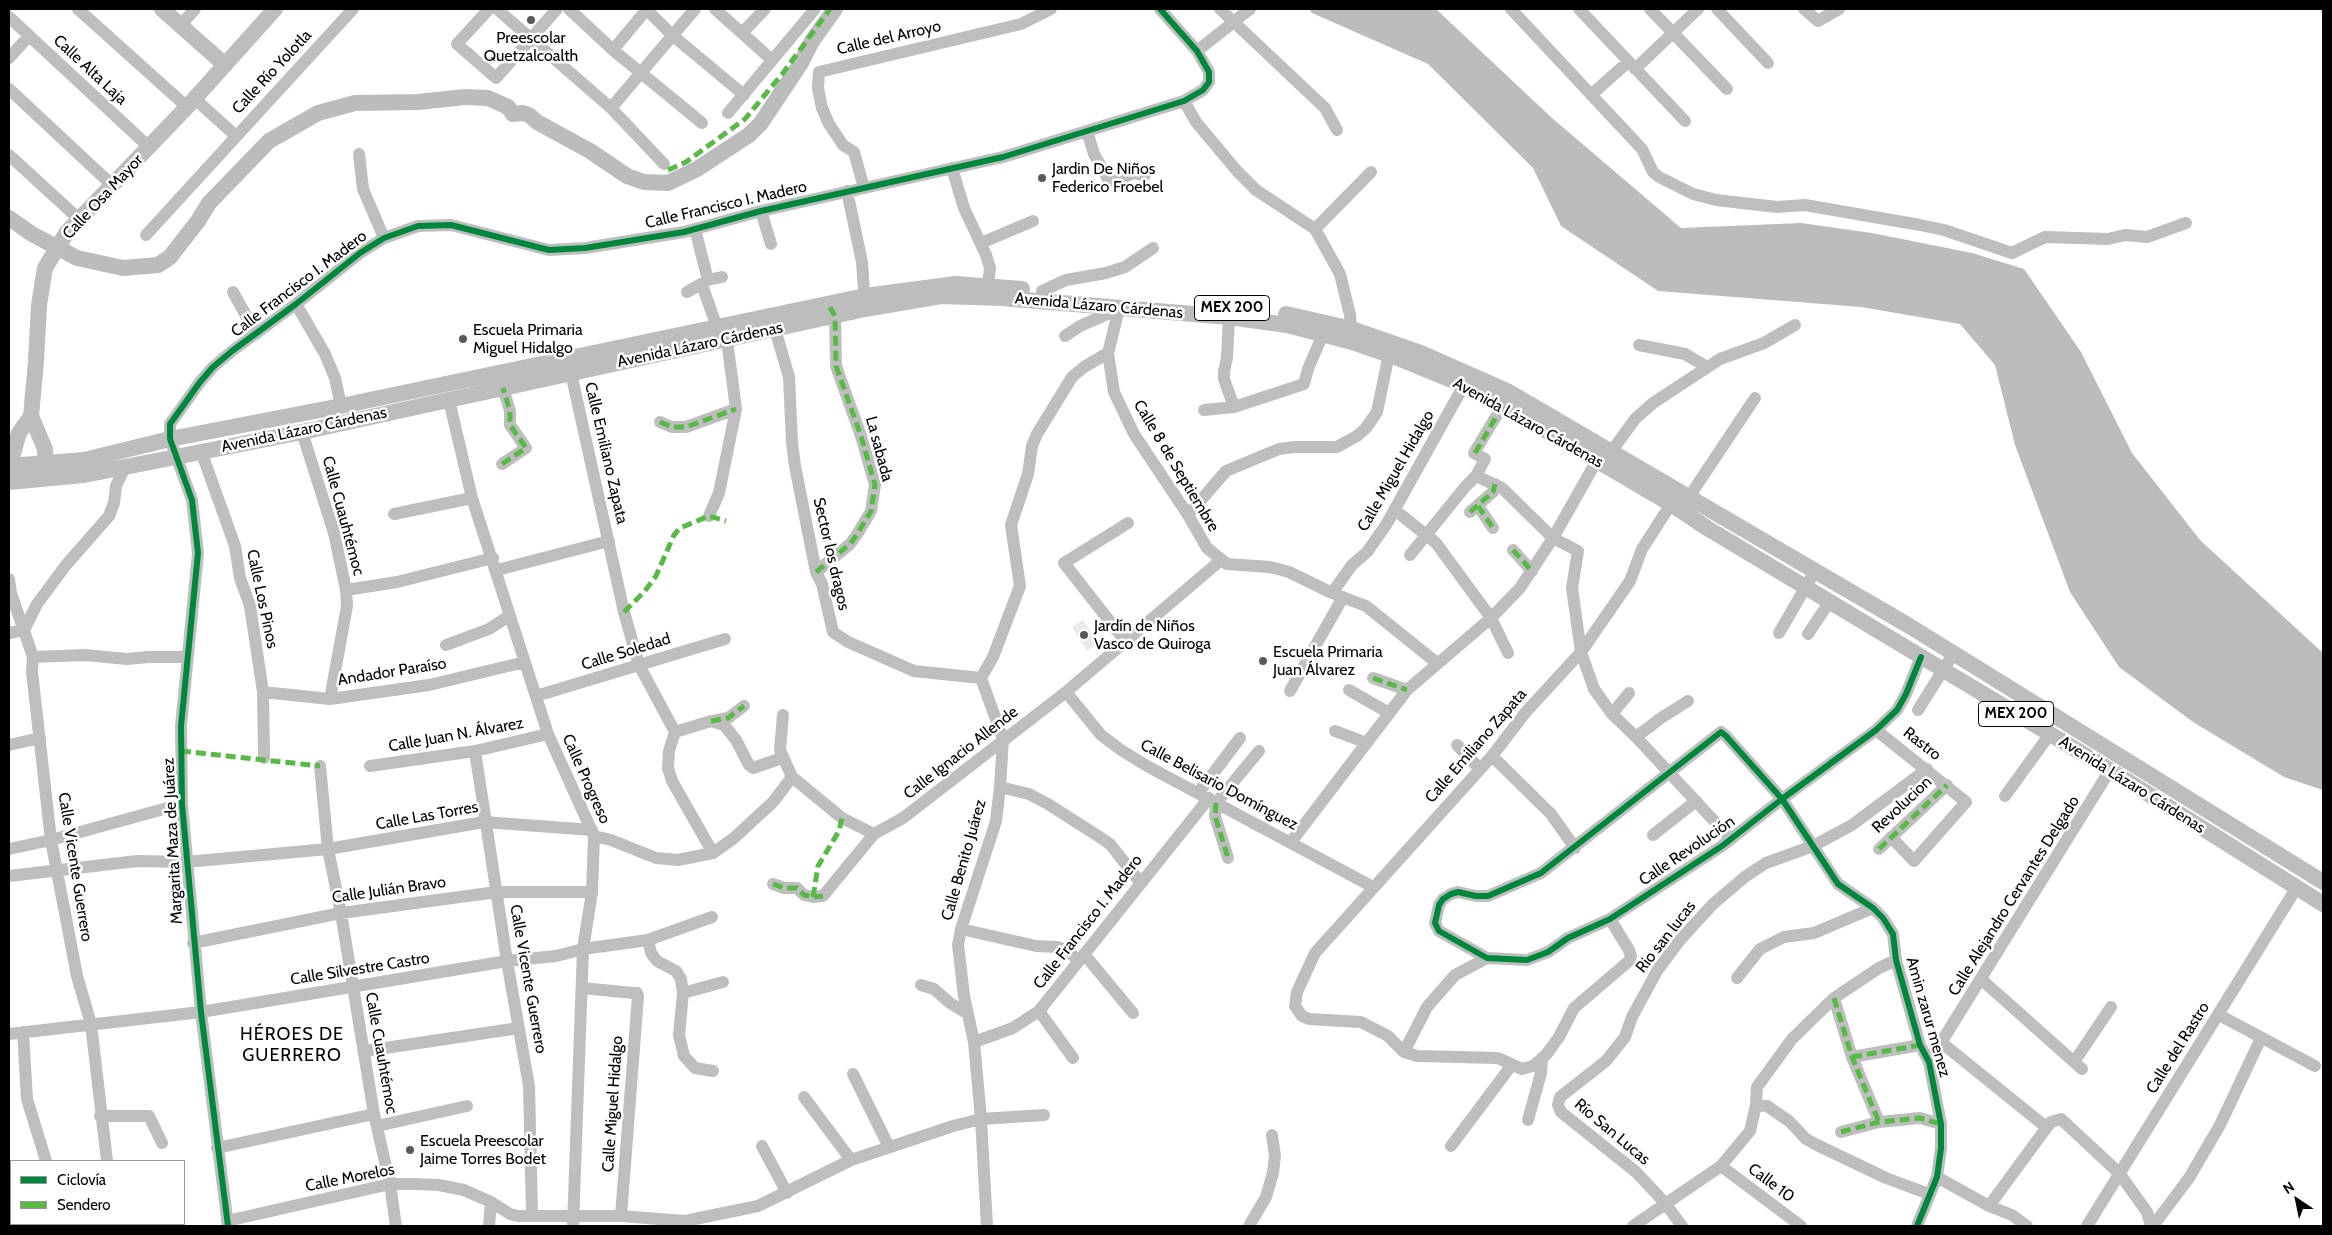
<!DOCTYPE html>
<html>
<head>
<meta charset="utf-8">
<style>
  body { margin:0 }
  #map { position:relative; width:2332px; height:1235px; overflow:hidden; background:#fff; font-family:Cabin,sans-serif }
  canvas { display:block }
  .frame { position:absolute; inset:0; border:10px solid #000; pointer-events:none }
  .legend { position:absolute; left:10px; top:1160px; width:175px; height:65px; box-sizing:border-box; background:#fff; border:1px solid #999; margin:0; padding:6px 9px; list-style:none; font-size:15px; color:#000 }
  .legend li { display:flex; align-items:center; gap:10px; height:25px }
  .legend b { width:25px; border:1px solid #999 }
  .north { position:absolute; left:2272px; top:1175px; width:50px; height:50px; -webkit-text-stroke:4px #fff; paint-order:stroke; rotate:326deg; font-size:14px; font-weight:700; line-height:20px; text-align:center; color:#000 }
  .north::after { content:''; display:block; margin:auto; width:18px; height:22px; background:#000; clip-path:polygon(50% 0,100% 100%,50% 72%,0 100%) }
</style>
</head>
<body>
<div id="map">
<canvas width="2332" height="1235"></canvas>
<div class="frame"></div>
<ul class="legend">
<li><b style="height:6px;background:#00873e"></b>Ciclovía</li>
<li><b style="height:6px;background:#58b947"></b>Sendero</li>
</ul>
<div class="north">N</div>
</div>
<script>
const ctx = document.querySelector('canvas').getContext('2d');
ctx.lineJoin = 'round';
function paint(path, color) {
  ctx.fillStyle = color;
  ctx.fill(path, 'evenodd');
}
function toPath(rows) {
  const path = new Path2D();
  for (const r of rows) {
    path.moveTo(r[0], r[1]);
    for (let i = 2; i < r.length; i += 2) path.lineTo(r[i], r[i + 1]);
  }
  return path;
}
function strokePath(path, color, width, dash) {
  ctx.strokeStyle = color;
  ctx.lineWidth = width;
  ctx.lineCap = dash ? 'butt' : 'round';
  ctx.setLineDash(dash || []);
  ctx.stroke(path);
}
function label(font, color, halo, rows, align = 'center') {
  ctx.font = font + ' Cabin,sans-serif';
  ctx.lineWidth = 5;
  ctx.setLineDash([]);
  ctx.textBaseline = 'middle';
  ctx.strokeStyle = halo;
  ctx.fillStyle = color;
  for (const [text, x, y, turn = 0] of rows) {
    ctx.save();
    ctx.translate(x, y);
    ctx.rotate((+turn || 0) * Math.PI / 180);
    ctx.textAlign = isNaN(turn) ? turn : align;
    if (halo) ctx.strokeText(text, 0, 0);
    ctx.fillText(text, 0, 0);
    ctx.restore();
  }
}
paint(toPath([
  [1083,620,1098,644,1087,651,1072,627]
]), '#eaeaea');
paint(toPath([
  [1309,9,1436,9,1552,118,1681,228,1801,223,1872,233,1972,253,2024,269,2081,352,2132,453,2200,540,2323,653,2323,790,2284,777,2193,722,2119,667,2070,592,2015,445,1995,365,1960,324,1861,307,1658,291,1561,226,1533,168,1428,64,1312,13]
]), '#bcbcbc');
strokePath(toPath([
  [9,228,15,223]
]), '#bcbcbc', 2.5);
strokePath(toPath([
  [9,218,32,234,77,258,123,268,158,265,170,257,198,221,209,203,269,141,318,113,355,103,418,102,465,97,488,98,508,107,513,114,523,113,529,115,537,122,590,151,627,176,644,182,668,183,697,169,749,135,761,123,801,63,812,41,835,9]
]), '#bcbcbc', 16);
strokePath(toPath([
  [78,9,187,107],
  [489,9,457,44,496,78,557,9],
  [497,9,611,108,664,164],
  [569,9,613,50,702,123],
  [646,9,672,35,744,95],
  [715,9,772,60],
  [1220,9,1325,108,1337,130],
  [1511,9,1642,149,1653,172,1659,177,1693,194,1716,200,1777,207,1805,205,1920,225,1944,230,2012,253,2045,237,2108,239,2125,235,2147,237,2186,223],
  [1579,9,1685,121],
  [1650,9,1727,89],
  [1717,9,1768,63],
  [1804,9,1818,21,1839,9],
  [9,17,149,147],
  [180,26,195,9],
  [742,33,765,9],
  [613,50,647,9],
  [1197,51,1250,9],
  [9,58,29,36],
  [1635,69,1698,9],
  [9,89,112,185],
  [1591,95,1628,62],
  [195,99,236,136],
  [1184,101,1196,122,1237,171,1256,190,1315,229,1340,274,1350,315,1352,337],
  [611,108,695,9],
  [728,113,815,9],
  [1087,131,1094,154,1109,181,1116,181,1133,173,1145,175],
  [359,154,363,189,384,238],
  [9,155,80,220],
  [952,168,964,208,986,255,990,268,988,285],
  [864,188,854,152,843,145,829,124,822,108,818,88,819,72,1021,24,1051,9],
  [847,191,862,262,865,304],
  [761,211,771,244],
  [695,229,708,280],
  [1315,229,1371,172],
  [146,235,353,9],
  [981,243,1033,221],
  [702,285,717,327],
  [1042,291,1066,280,1106,273,1125,267,1153,248],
  [233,292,256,334],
  [687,292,708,280,722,277],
  [296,304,325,354,335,378,341,406],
  [1229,317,1227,358,1224,371,1224,379,1234,407],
  [775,329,789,377,792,443,795,466,816,572,822,584,833,632,848,642,914,671,981,678],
  [1065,336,1080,326,1119,309],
  [1639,345,1685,354,1707,367],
  [1108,353,1114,392,1134,434,1188,515,1207,548,1227,564,1270,567,1289,572,1332,593,1366,606,1437,663],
  [571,373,624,612,639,665,675,732,669,751,668,768,672,781,713,853],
  [449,400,472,498,548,734,594,836,592,892,583,949,573,1226],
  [1204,410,1234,407,1304,384,1308,369,1323,334],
  [660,422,672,427,686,427,736,409],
  [302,432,334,533,346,590,347,606,330,699],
  [201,451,235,546,240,578,250,606,263,692,264,758],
  [1611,452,1635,419,1653,403,1720,359,1764,343,1795,325],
  [502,464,526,448,510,425,510,411,503,388],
  [1476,476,1502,488,1553,538,1578,551,1572,588,1581,652,1594,689,1612,714,1636,737,1731,839],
  [1689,497,1755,398],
  [1478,506,1493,528],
  [1395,510,1436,543,1491,618,1508,653],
  [1470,512,1493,492,1495,484],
  [394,514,472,498],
  [1188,515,1226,471,1279,449,1295,447,1337,447,1357,436,1366,428,1377,412,1389,354],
  [709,516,719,493,736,409,727,340],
  [1513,550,1532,571],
  [1410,555,1465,487,1476,476,1485,459,1474,453,1503,405],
  [497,570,609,541],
  [816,572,850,544,856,536,871,511,875,485,861,436,836,366,835,316,830,308],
  [9,579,11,593,33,657,32,672,51,840,77,976,91,1024,107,1161],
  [346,590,397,582,493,558],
  [1332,593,1352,565,1367,552,1386,525,1464,385],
  [24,630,37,604,66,565,109,516,114,503,116,486,125,467],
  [9,633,24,630],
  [1779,633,1815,571],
  [1808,634,1830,601],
  [1126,642,1064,563,1128,523],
  [446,645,489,629,509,616],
  [33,657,85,655,127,659,148,657,187,657],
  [1373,678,1407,690],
  [1349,690,1389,713],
  [1290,691,1343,597],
  [263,692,330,699,429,685,525,662],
  [1066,692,1101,735,1121,750,1147,766,1373,887],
  [536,696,725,639],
  [1918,710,1953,654],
  [1612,714,1629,693],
  [783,715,780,750,792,777,842,818,874,834],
  [713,721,728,718,744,706],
  [1876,730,1966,802,1914,861,1891,837],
  [1335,731,1367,743],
  [675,732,711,721,724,725,736,740,749,765,753,768,782,758],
  [1636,737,1661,718,1688,701],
  [9,745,40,738],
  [1457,745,1480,769],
  [475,751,507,961,529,1086,532,1214],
  [1492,756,1551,814,1575,848],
  [320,766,328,849,341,913,374,1114,390,1184,396,1226],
  [370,766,475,751,548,734],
  [1000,787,1029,794,1048,804,1098,836,1110,844,1140,882],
  [1199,792,1240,738],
  [2005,796,2050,734],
  [1653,835,1696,801],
  [594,836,611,840,656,858,678,860,713,853,734,838,773,802,792,777],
  [1291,842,1407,690,1491,618,1520,588,1553,538,1596,462],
  [9,849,51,840,182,804],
  [1879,849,1947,785],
  [1228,858,1215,816,1216,803,1259,751],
  [9,876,137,861,186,862,328,849,484,822,592,830],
  [773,884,784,888,797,888,804,895,813,897,823,896,874,834,903,818,1066,692,1221,560],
  [1610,919,1629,950,1631,956,1629,961,1574,1008,1559,1037,1546,1055,1533,1066,1522,1069,1498,1058,1417,1056,1404,1052,1388,1036,1361,1022,1309,1019,1302,1016,1295,1006,1297,992,1315,953,1492,756,1525,713,1581,652,1630,581,1642,549,1671,504],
  [961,929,1036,946,1057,947,1066,950,1078,960],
  [648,940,651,953,657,961,676,971,681,979,683,993,679,1035,684,1056,695,1068,713,1071],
  [193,943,341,913,497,892,592,892],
  [1084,954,1133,1013],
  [1737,978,1760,949,1784,937,1814,933,1873,908],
  [1982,980,2082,1069],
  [921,985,934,989,950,1003,968,1014],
  [582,988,633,993,637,993,638,996,621,1216],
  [683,993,723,982],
  [1834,998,1852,1057,1879,1122],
  [1039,1011,1073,1058],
  [2219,1015,2315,1066],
  [23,1032,27,1099,46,1161],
  [9,1034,201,1012,507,961,556,956,583,949,648,940,712,917],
  [974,1042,1013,1028,1039,1011,1209,798],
  [1942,1043,2041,1123,2047,1127,2051,1122,2061,1119,2119,1173,2147,1212,2151,1226],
  [365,1051,519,1028],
  [1404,1052,1427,1007,1455,975,1487,958],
  [1852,1057,1920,1045],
  [1929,1062,2110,770],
  [2074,1062,2111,1007],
  [853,1074,889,1147],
  [804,1097,851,1160],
  [1756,1105,1767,1106,1789,1121,1806,1139,1817,1145,1886,1178,1929,1194],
  [100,1116,149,1116,162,1143],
  [1528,1120,1541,1073,1542,1058],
  [377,1126,467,1106],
  [1841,1132,1879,1122,1920,1118,1941,1124],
  [762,1146,787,1193],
  [1451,1146,1511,1066],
  [217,1148,374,1114],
  [1721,1166,1801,1226],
  [1937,1177,1989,1206,2012,1215,2027,1226],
  [1989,1206,2047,1127],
  [227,1221,390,1184,414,1184,439,1185,464,1190,491,1202,510,1214,518,1216,621,1216,685,1221,758,1206,851,1160,953,1126,981,1119,1044,1115],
  [62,1224,62,1226],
  [123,1224,124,1226],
  [13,1226,22,1224],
  [228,1226,201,1012,182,804,181,726,198,553,192,500,170,439,170,424,200,382,213,367,232,351,296,304,360,253,384,238,418,226,451,225,549,250,585,248,684,232,761,211,1003,157,1184,101,1203,90,1209,82,1209,72,1197,51,1160,9],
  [489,1226,491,1202],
  [987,1226,981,1119,974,1042,964,996,958,945,961,929,996,821,1000,787,1003,739,981,678,993,657,1020,586,1011,525,1028,474,1032,446,1037,434,1072,377,1084,367,1108,353,1119,309],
  [1249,1226,1266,1197,1273,1173,1275,1156,1272,1135],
  [1633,1226,1721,1166,1750,1131,1756,1105,1757,1087,1792,1039,1834,998,1879,968,1896,960],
  [1682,1226,1665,1203,1636,1172,1561,1112,1558,1105,1560,1097,1606,1061,1625,1037,1632,1017,1657,971,1680,940,1713,904,1746,876,1766,863,1813,846,1852,825,1927,769],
  [1917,1226,1937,1177,1941,1148,1941,1124,1929,1062,1920,1045,1896,960,1893,934,1883,918,1873,908,1838,884,1782,799,1726,736,1721,732,1541,873,1488,896,1476,896,1458,892,1451,894,1443,899,1439,905,1435,923,1439,931,1487,958,1527,960,1548,952,1568,938,1610,919,1722,846,1782,799,1876,730,1897,710,1906,694,1921,657],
  [2087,1226,2297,887],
  [2153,1226,2189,1178,2220,1125,2261,1038]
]), '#bebebe', 12);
strokePath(toPath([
  [162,9,225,65],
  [1286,314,1352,329,1421,353,1507,391,1911,627,2323,882],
  [31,416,45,449,46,473],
  [9,466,84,460,170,439,341,406,865,296,956,284,1022,289],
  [9,467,19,433,31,416,36,361,39,305,45,268,67,232,187,107,275,9],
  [9,482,84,475,125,467,302,432,865,309,941,296,1002,298,1229,317,1287,325,1352,342,1398,358,1464,385,1503,405,1671,504,1707,528,2110,770,2323,904]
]), '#bdbdbd', 16);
strokePath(toPath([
  [668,170,686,162,745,119,783,73,830,9],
  [660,422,672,427,686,427,736,409],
  [1475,453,1503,405],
  [502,464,526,448,510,425,510,411,503,388],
  [1478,506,1493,528],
  [1470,512,1493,492,1495,484],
  [1513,550,1532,571],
  [816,572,850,544,856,536,871,511,875,485,861,436,836,366,835,316,828,304],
  [624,612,644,592,656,576,674,535,680,528,709,516,726,521],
  [1373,678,1407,690],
  [711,721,728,718,744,706],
  [181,751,320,766],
  [1216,803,1215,816,1228,858],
  [1879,849,1947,785],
  [773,884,784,888,797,888,804,895,813,897,823,896],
  [813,897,818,866,839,831,842,818],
  [1834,998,1852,1057,1879,1122],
  [1852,1057,1920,1045],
  [1841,1132,1879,1122,1920,1118,1941,1124]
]), '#58b947', 5, [10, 5]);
strokePath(toPath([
  [228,1226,201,1012,182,804,181,726,198,553,192,500,170,439,170,424,200,382,213,367,232,351,296,304,360,253,384,238,418,226,451,225,549,250,585,248,684,232,761,211,1003,157,1184,101,1203,90,1209,82,1209,72,1197,51,1160,9],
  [1917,1226,1937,1177,1941,1148,1941,1124,1929,1062,1920,1045,1896,960,1893,934,1883,918,1873,908,1838,884,1782,799,1726,736,1721,732,1541,873,1488,896,1476,896,1458,892,1451,894,1443,899,1439,905,1435,923,1439,931,1487,958,1527,960,1548,952,1568,938,1610,919,1722,846,1782,799,1876,730,1897,710,1906,694,1921,657]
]), '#00873e', 6);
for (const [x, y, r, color] of [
  [531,20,5,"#595959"],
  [1042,178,5,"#595959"],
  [463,339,5,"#595959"],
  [1084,635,5,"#595959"],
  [1263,661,5,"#595959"],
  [410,1150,5,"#595959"]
]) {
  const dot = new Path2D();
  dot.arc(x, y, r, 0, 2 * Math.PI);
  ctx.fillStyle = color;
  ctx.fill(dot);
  strokePath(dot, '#fff', 2);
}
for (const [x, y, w] of [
  [1232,308,75],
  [2016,714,75]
]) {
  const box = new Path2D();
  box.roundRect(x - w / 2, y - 12.5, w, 25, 4);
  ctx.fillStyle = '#fff';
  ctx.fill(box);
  strokePath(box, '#000', 1);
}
label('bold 15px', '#000', null, [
  ["MEX 200",1232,308],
  ["MEX 200",2016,714]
]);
label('16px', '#000', '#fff', [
  ["Preescolar",531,38,"center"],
  ["Quetzalcoalth",531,56,"center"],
  ["Jardin De Niños",1052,169],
  ["Federico Froebel",1052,187],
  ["Escuela Primaria",473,330],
  ["Miguel Hidalgo",473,348],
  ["Jardín de Niños",1094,626],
  ["Vasco de Quiroga",1094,644],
  ["Escuela Primaria",1273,652],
  ["Juan Álvarez",1273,670],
  ["Escuela Preescolar",420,1141],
  ["Jaime Torres Bodet",420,1159]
], 'left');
label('16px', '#000', '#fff', [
  ["Calle del Arroyo",889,38,-13],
  ["Calle Alta Laja",90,70,43],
  ["Calle Río Yolotla",272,72,-47],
  ["Calle Osa Mayor",103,197,-47],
  ["Calle Francisco I. Madero",726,205,-13],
  ["Calle Francisco I. Madero",299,284,-37],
  ["Avenida Lázaro Cárdenas",1099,306,5],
  ["Avenida Lázaro Cárdenas",700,345,-12],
  ["Avenida Lázaro Cárdenas",1528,423,29],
  ["Avenida Lázaro Cárdenas",304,430,-12],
  ["La sabada",879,449,75],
  ["Calle Emiliano Zapata",606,453,77],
  ["Calle 8 de Septiembre",1176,466,59],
  ["Calle Miguel Hidalgo",1396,471,-60],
  ["Calle Cuauhtémoc",343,516,75],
  ["Sector los dragos",831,554,77],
  ["Calle Los Pinos",262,599,78],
  ["Calle Soledad",626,652,-17],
  ["Andador Paraíso",392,672,-9],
  ["Calle Juan N. Álvarez",456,735,-10],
  ["Rastro",1922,744,38],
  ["Calle Emiliano Zapata",1476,746,-49],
  ["Calle Ignacio Allende",961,753,-38],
  ["Calle Progreso",586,779,66],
  ["Calle Belisario Domínguez",1219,785,28],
  ["Avenida Lázaro Cárdenas",2132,785,32],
  ["Revolucion",1902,805,-43],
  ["Calle Las Torres",427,816,-10],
  ["Margarita Maza de Juárez",173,841,-93],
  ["Calle Revolución",1687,851,-34],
  ["Calle Benito Juárez",964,860,-74],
  ["Calle Vicente Guerrero",75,867,81],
  ["Calle Julián Bravo",389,890,-8],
  ["Calle Alejandro Cervantes Delgado",2014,896,-58],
  ["Calle Francisco I. Madero",1088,922,-52],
  ["Rio san lucas",1666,937,-52],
  ["Calle Silvestre Castro",360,969,-9],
  ["Calle Vicente Guerrero",528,979,80],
  ["Amin zarur menez",1928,1017,74],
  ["Calle del Rastro",2178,1048,-58],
  ["Calle Cuauhtémoc",381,1053,80],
  ["Calle Miguel Hidalgo",613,1104,-86],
  ["Río San Lucas",1612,1132,40],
  ["Calle Morelos",350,1178,-11],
  ["Calle 10",1771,1183,37]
]);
ctx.letterSpacing = '1px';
label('18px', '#000', '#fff', [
  ["HÉROES DE",292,1035],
  ["GUERRERO",292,1056]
]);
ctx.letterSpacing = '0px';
</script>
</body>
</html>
